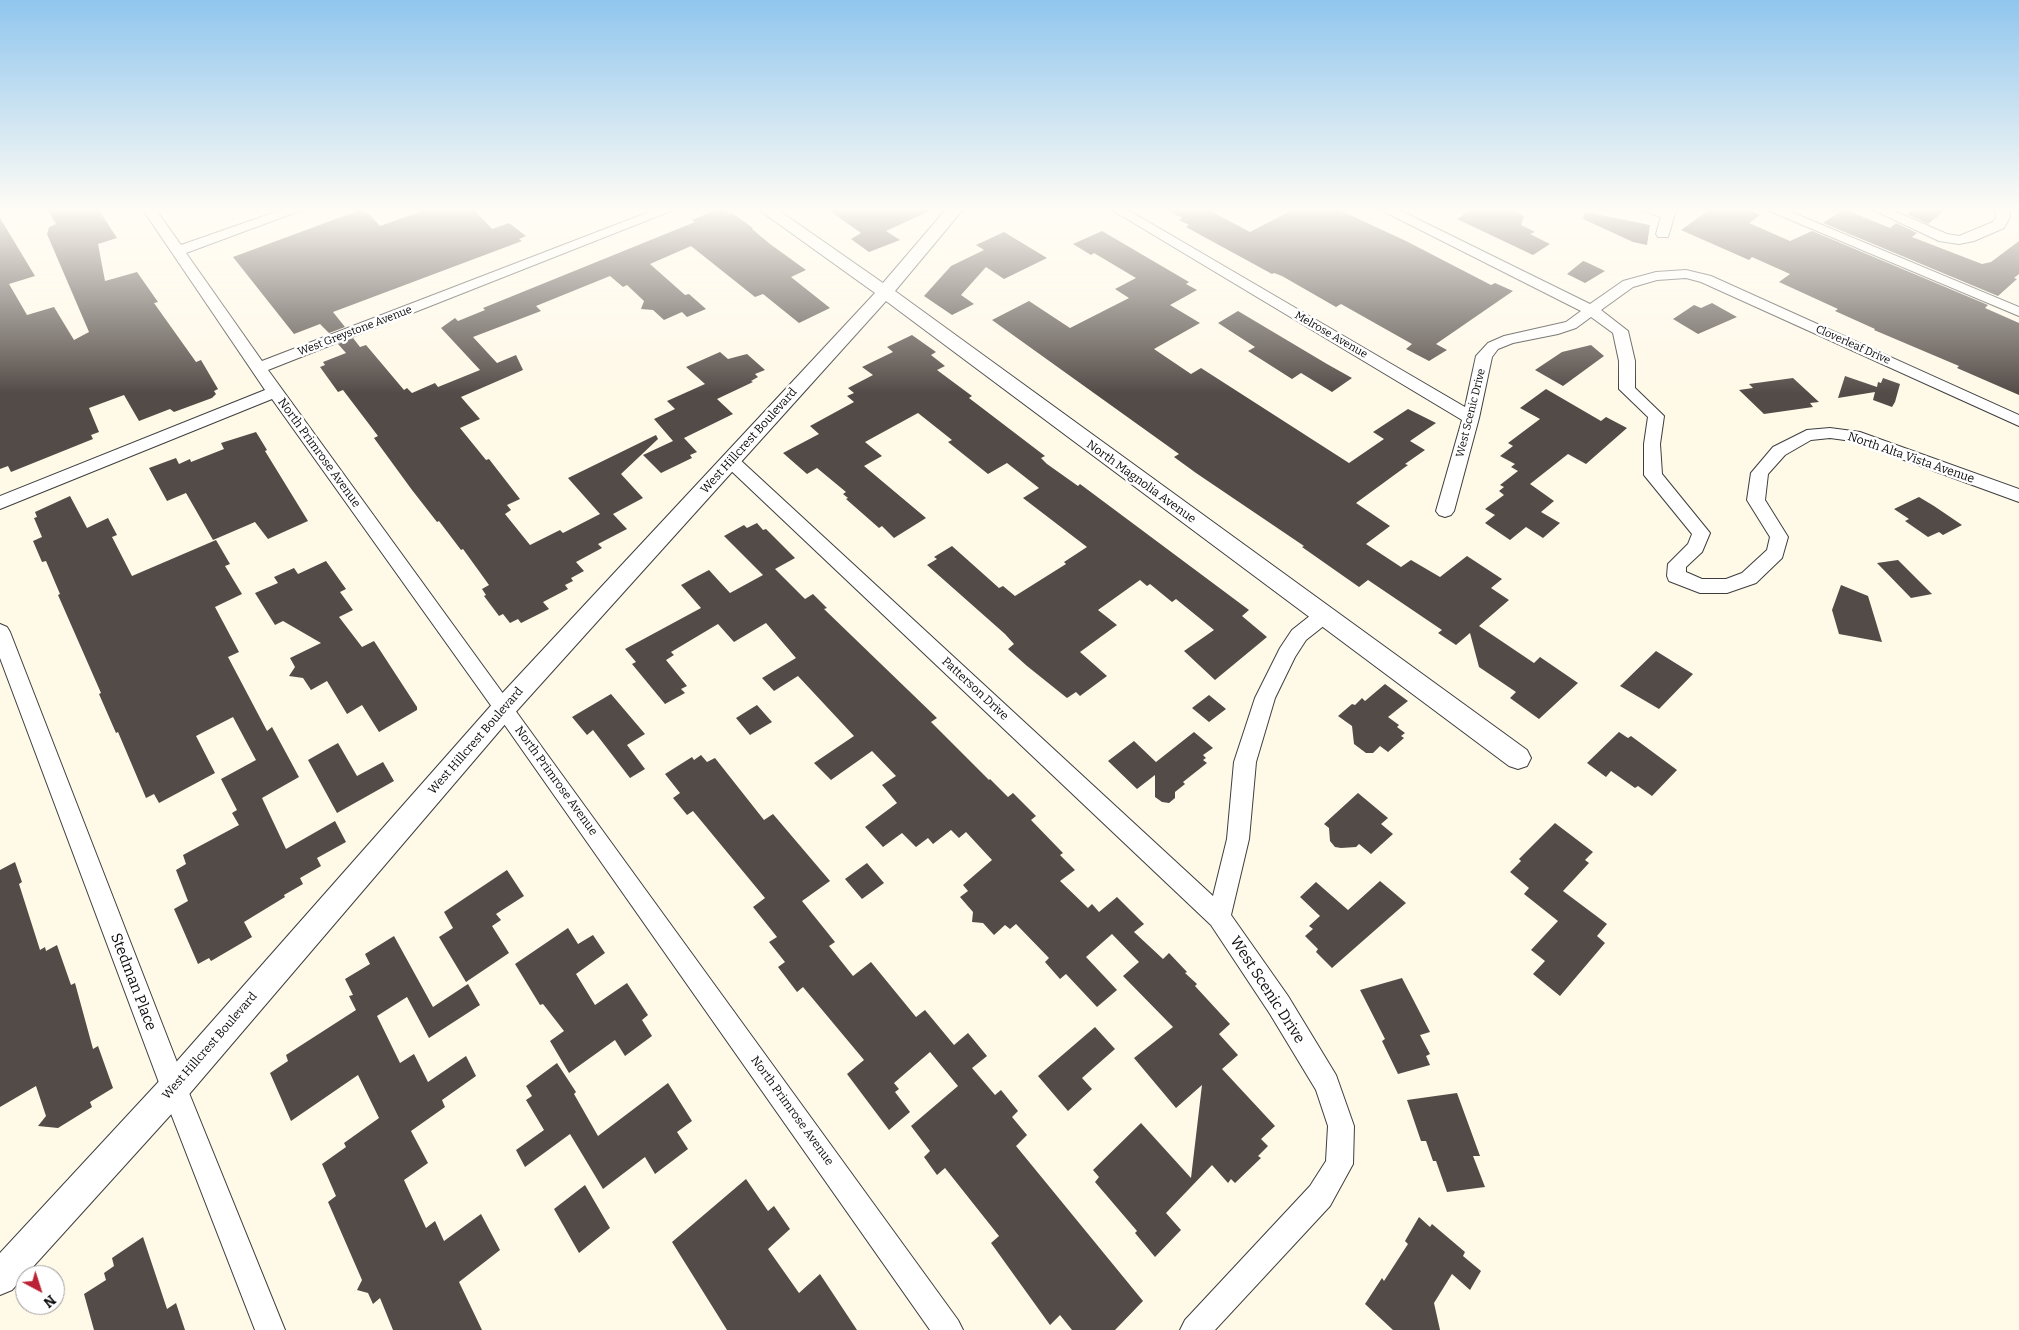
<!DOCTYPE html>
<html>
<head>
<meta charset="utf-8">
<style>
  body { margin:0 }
  #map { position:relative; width:2019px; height:1330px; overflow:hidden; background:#fff9e8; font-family:Bitter,serif }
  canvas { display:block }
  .north { position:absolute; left:15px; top:1265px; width:50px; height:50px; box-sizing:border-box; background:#fff; border:1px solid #9d9d9d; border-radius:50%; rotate:140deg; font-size:14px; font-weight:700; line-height:20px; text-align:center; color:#0b0b0b }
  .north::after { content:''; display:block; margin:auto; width:18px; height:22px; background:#ba2336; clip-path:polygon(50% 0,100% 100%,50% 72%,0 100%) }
</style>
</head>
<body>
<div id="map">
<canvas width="2019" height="1330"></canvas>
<div class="north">N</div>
</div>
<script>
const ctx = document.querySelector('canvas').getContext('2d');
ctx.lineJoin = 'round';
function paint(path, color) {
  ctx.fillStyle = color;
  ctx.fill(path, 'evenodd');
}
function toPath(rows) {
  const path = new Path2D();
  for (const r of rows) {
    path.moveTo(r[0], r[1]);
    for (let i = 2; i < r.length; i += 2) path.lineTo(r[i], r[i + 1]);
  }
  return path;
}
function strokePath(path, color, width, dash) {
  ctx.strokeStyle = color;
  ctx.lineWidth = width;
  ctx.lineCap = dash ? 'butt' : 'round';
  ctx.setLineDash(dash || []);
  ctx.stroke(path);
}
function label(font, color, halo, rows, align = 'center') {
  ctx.font = font + ' Bitter,serif';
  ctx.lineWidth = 5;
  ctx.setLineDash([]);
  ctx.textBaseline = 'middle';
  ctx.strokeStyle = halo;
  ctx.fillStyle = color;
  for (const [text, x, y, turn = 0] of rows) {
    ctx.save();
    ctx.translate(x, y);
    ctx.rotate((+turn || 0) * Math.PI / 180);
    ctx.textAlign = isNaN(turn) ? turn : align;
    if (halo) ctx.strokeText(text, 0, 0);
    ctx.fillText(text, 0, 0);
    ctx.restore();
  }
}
paint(toPath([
  [46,207,97,207,117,238,98,244,105,281,137,272,158,302,154,303,196,362,201,360,218,389,214,391,216,394,212,398,174,412,170,409,139,421,124,395,89,408,99,432,91,435,93,439,11,472,8,466,0,469,0,218,35,276,9,284,27,315,54,307,74,340,89,332,47,234,49,227,56,224],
  [433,207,471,207,492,229,509,223,526,236,519,239,522,241,333,312,345,327,329,333,320,324,294,334,233,257,360,210,370,215,380,226],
  [824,207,938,207,886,231,900,240,869,252,851,239,861,233],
  [1162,207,1203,207,1250,232,1298,207,1333,207,1406,241,1491,285,1495,283,1513,291,1436,344,1447,350,1429,361,1406,349,1412,344,1341,304,1336,307,1282,276,1274,273,1272,274,1186,227,1189,225,1179,220,1182,218],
  [1476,207,1505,207,1524,216,1521,225,1535,232,1530,234,1550,244,1533,255,1457,219],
  [1713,207,1743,207,1760,215,1749,223,1790,241,1812,231,1988,305,1985,308,2019,323,2019,395,1957,368,1959,366,1874,330,1875,329,1835,311,1838,309,1779,282,1790,274,1752,257,1749,260,1681,230],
  [1916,207,1949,207,1928,224,1907,214],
  [723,209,730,214,732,213,753,228,752,229,770,244,806,270,791,277,830,308,799,323,763,294,755,297,691,246,650,264,685,295,689,294,706,309,687,317,682,312,664,320,653,310,641,309,644,301,627,285,623,287,610,276,536,306,541,311,473,337,497,363,516,355,523,370,461,397,480,419,460,428,486,460,489,459,520,499,507,505,511,510,505,514,530,545,560,530,563,533,600,514,568,478,656,435,658,439,621,474,643,498,613,514,627,529,598,544,602,548,576,562,584,571,571,578,573,581,565,585,568,589,543,602,549,609,521,623,518,619,510,623,503,614,499,616,484,596,486,595,482,589,489,585,463,549,461,550,439,521,437,522,412,490,374,438,378,436,343,390,338,392,320,367,325,365,323,362,346,353,338,344,353,338,360,347,366,345,404,390,407,388,412,393,435,383,438,387,480,370,441,328,455,318,458,321,485,310,483,308,695,222,692,220,711,212],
  [1844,209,1890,228,1896,223,1917,233,1912,237,1982,264,1991,262,2019,241,2019,274,2014,278,2017,279,1998,296,1823,223],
  [1585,212,1650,225,1647,245,1633,242,1583,219],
  [1102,231,1189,282,1186,284,1197,290,1170,305,1200,323,1154,349,1191,374,1201,368,1349,463,1384,439,1373,432,1408,409,1436,423,1410,441,1425,450,1405,464,1408,465,1356,503,1390,526,1366,544,1401,567,1411,560,1440,577,1467,556,1502,579,1491,588,1509,600,1479,626,1534,663,1540,657,1578,683,1539,719,1510,698,1516,692,1479,667,1470,633,1456,645,1438,633,1442,630,1368,580,1359,587,1302,547,1304,546,1196,473,1174,457,1179,454,992,320,1029,301,1070,328,1129,298,1115,289,1136,278,1094,253,1091,255,1073,244],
  [1004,232,1047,258,1004,279,986,267,961,295,974,304,952,315,924,296,951,266,984,250,976,245],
  [1583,261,1586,262,1605,271,1585,283,1567,274],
  [1712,303,1737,317,1698,334,1673,319,1694,305,1701,308],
  [1238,311,1327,364,1352,378,1332,392,1301,373,1292,379,1248,351,1255,347,1218,323],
  [912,335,936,352,931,355,945,366,937,370,972,396,969,398,1045,456,1041,458,1047,464,1078,486,1080,484,1249,610,1242,616,1267,637,1215,680,1184,651,1214,630,1176,599,1172,602,1150,584,1147,586,1140,580,1098,610,1117,625,1080,652,1107,676,1080,696,1076,692,1067,698,1027,666,1008,649,1014,644,1005,634,927,565,937,559,934,557,952,546,999,588,1003,586,1015,596,1066,564,1064,562,1087,547,1023,498,1039,488,1007,463,988,474,948,442,952,440,918,413,865,442,882,456,864,466,926,518,894,538,882,526,879,528,846,499,848,498,843,494,846,492,817,468,807,474,783,453,819,434,810,426,854,402,847,396,854,393,848,388,873,375,862,367,893,352,887,347],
  [1591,345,1604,356,1563,386,1535,370,1562,352],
  [720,352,728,359,747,354,765,370,755,374,758,377,751,381,753,382,717,399,733,414,684,438,697,452,690,455,692,458,661,473,643,455,673,441,654,419,675,409,667,401,705,384,686,367],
  [1845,376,1877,387,1878,382,1881,383,1883,378,1900,384,1895,402,1892,407,1873,400,1875,392,1838,398],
  [1793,378,1819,402,1810,403,1813,407,1764,414,1739,390,1753,388,1749,384],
  [1546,389,1601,421,1606,417,1627,428,1586,464,1568,454,1530,484,1554,501,1541,512,1560,523,1543,538,1526,527,1510,540,1485,523,1495,515,1485,509,1504,495,1499,491,1504,487,1500,485,1518,471,1511,467,1515,464,1500,456,1513,446,1508,443,1540,419,1520,408],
  [256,432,267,450,265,451,308,521,268,539,255,522,213,540,186,493,167,501,149,468,176,458,179,464,190,459,191,462,224,449,221,443],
  [70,496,87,528,108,518,117,535,112,537,132,576,216,540,230,564,225,566,242,594,215,607,239,652,228,657,267,731,272,727,299,777,262,798,286,849,335,821,346,842,317,858,321,866,300,878,303,884,284,895,285,897,244,922,252,937,211,961,209,958,198,964,174,909,188,901,176,870,186,864,183,855,239,825,232,813,237,810,221,779,256,760,233,717,196,736,215,773,159,803,154,794,146,798,118,732,116,733,99,694,101,693,58,595,60,594,46,561,42,562,33,541,42,537,34,518,37,517,35,512],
  [1919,497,1934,506,1962,525,1943,535,1939,532,1928,537,1905,521,1909,519,1894,509],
  [757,523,763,530,766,529,795,558,775,569,805,599,813,594,827,608,824,609,937,718,931,722,989,780,990,779,1008,797,1013,793,1036,816,1031,820,1063,853,1060,855,1075,870,1060,881,1088,908,1092,904,1099,912,1117,897,1144,924,1134,932,1163,959,1169,953,1187,972,1185,973,1197,984,1195,986,1230,1024,1219,1034,1238,1055,1222,1069,1275,1126,1261,1139,1268,1146,1258,1156,1261,1158,1235,1183,1231,1179,1228,1183,1212,1165,1166,1213,1181,1230,1155,1257,1135,1233,1137,1231,1095,1182,1099,1177,1093,1170,1141,1123,1191,1178,1202,1085,1176,1108,1134,1058,1173,1027,1123,976,1139,962,1112,934,1086,957,1117,990,1097,1007,1066,974,1060,979,1045,962,1049,958,1016,924,1010,929,1005,925,994,935,983,923,972,922,973,912,960,897,968,891,963,885,992,860,966,832,959,838,951,830,933,844,928,838,916,847,902,833,883,847,865,827,897,803,882,785,896,776,872,751,831,780,814,763,854,736,798,676,774,691,762,678,796,658,766,623,734,642,718,624,671,652,674,655,666,660,687,686,681,689,685,693,665,704,632,664,636,662,625,649,701,608,681,585,709,570,730,593,763,575,724,536,744,525,747,528],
  [1898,560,1932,594,1911,598,1877,563],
  [326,561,346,589,340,592,353,610,339,617,362,647,374,641,417,707,417,710,379,732,362,705,347,714,327,681,311,690,303,678,289,676,295,667,290,658,321,643,283,621,275,625,255,593,278,583,274,577,294,568,298,574],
  [1841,585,1868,596,1882,642,1839,634,1832,610],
  [1656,651,1693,674,1659,709,1620,686],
  [1385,684,1408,701,1388,717,1399,725,1397,727,1405,733,1401,736,1404,738,1388,752,1380,746,1373,753,1366,753,1354,744,1352,726,1338,716,1352,704,1355,705,1362,698,1365,701],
  [611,694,645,734,627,745,645,769,630,778,593,730,587,735,572,717],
  [1209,695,1226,709,1209,722,1192,708],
  [757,705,772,722,750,735,736,718],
  [1194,732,1213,748,1203,755,1206,758,1203,760,1207,763,1183,782,1185,784,1175,792,1175,798,1169,803,1162,802,1155,797,1155,775,1137,789,1108,761,1134,741,1156,762],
  [1619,732,1628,738,1631,736,1677,770,1652,796,1638,786,1635,788,1611,771,1606,777,1587,763],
  [338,743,357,776,383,762,394,781,337,813,308,760],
  [701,755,707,762,715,758,764,820,773,814,830,881,802,901,835,942,829,946,853,976,871,962,916,1017,925,1010,954,1045,968,1033,987,1056,972,1068,995,1095,1001,1090,1018,1111,1012,1117,1027,1135,1016,1146,1143,1301,1115,1330,1072,1330,1060,1315,1050,1325,991,1243,999,1236,945,1168,937,1175,924,1157,930,1151,911,1126,958,1086,930,1052,894,1083,899,1089,895,1092,910,1112,889,1130,847,1074,864,1060,803,987,797,992,778,967,785,962,769,942,777,937,753,907,765,898,693,811,687,815,673,798,680,793,665,774,692,757,694,760],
  [1358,793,1388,818,1381,824,1393,834,1371,854,1359,844,1356,847,1341,848,1335,847,1330,841,1329,828,1324,824],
  [1555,823,1593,852,1585,860,1589,863,1563,891,1607,924,1597,936,1605,943,1560,996,1533,974,1545,961,1531,950,1558,921,1524,894,1529,888,1510,872,1521,861,1519,859],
  [15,862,22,882,19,884,40,950,45,947,46,951,57,945,71,985,75,983,93,1049,98,1046,113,1088,90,1102,92,1107,58,1128,38,1126,46,1116,36,1086,0,1107,0,870],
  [867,863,884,883,862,899,845,879],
  [507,870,524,896,496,914,501,920,492,926,509,953,466,982,439,937,453,928,444,912],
  [1380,881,1406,903,1332,968,1316,952,1318,949,1305,936,1313,929,1309,926,1320,916,1300,897,1316,882,1348,910],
  [568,928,578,944,593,935,605,953,576,974,595,1005,627,983,648,1015,642,1020,652,1036,625,1056,615,1040,569,1073,550,1041,564,1031,543,1004,540,1005,515,964],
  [394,936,433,1007,468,984,480,1005,429,1038,407,997,377,1016,400,1063,414,1054,428,1082,466,1056,476,1076,442,1100,445,1107,411,1131,428,1163,404,1180,426,1228,435,1221,444,1241,481,1214,500,1250,459,1282,482,1330,393,1330,380,1298,373,1304,368,1293,357,1290,362,1280,328,1202,336,1196,322,1164,346,1147,344,1143,379,1118,358,1075,291,1121,270,1073,288,1061,286,1055,356,1010,349,996,353,995,345,979,370,964,365,954],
  [1402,978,1430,1032,1420,1035,1430,1054,1426,1056,1430,1065,1398,1074,1382,1041,1385,1039,1360,990],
  [1095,1027,1115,1049,1082,1078,1092,1089,1068,1111,1038,1076],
  [557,1063,576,1092,574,1094,598,1136,668,1083,692,1121,677,1132,688,1149,655,1174,645,1157,603,1189,570,1134,525,1167,516,1150,544,1130,526,1100,532,1096,526,1086],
  [1457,1093,1480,1156,1473,1156,1485,1187,1447,1192,1436,1161,1433,1161,1426,1141,1421,1141,1407,1100],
  [746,1179,768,1211,774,1206,790,1229,768,1249,799,1293,820,1274,857,1330,727,1330,672,1242],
  [585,1185,610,1228,579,1253,554,1209],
  [1419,1217,1430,1227,1432,1224,1465,1252,1463,1256,1481,1271,1470,1290,1452,1274,1434,1303,1440,1330,1393,1330,1365,1304,1382,1278,1384,1281,1408,1244,1405,1241],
  [143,1237,167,1309,176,1303,185,1330,94,1330,84,1294,106,1280,104,1273,114,1266,112,1258]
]), '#534b47');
const minor = toPath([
  [141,207,154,207,181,245,290,207,310,207,186,253,262,361,662,207,681,207,268,370,958,1320,963,1330,930,1330,497,714,272,399,0,509,0,496,265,390,141,207],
  [1107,207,1123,207,1465,407,1476,356,1488,343,1504,336,1566,322,1581,311,1375,207,1393,207,1590,304,1623,281,1656,272,1686,270,1711,276,2019,415,2019,426,1701,282,1686,278,1657,280,1633,287,1601,310,1628,331,1635,361,1635,388,1664,416,1660,444,1662,474,1710,533,1702,552,1686,567,1686,572,1702,579,1726,579,1742,573,1767,550,1770,537,1747,500,1751,473,1773,447,1807,430,1830,428,1860,432,2019,489,2019,502,1852,441,1830,438,1811,440,1785,455,1768,474,1765,500,1788,537,1782,558,1756,583,1727,593,1700,593,1669,581,1667,576,1668,564,1688,544,1692,534,1644,475,1644,444,1648,417,1619,389,1619,361,1613,333,1591,317,1576,328,1558,334,1513,343,1498,349,1492,357,1479,418,1454,511,1451,515,1445,517,1439,515,1436,511,1462,420,1107,207],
  [1634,207,1663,209,1677,207,1668,237,1658,237,1656,234,1661,217,1634,207],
  [1760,207,1779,207,2019,307,2019,316,1760,207],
  [1867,207,1885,207,1947,234,1959,236,1993,222,1996,217,1995,207,2009,207,2010,217,2004,228,1974,241,1959,244,1939,241,1867,207],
  [731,455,737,457,1213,896,1227,839,1234,762,1255,698,1280,648,1292,630,1316,611,1323,609,1330,611,1333,616,1330,621,1306,640,1295,657,1275,698,1256,762,1249,839,1231,915,1288,996,1336,1075,1354,1126,1353,1164,1330,1206,1215,1330,1180,1330,1185,1320,1310,1186,1326,1161,1328,1126,1316,1090,1270,1014,1211,925,725,465,722,461,725,457,731,455],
  [0,624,7,627,10,632,187,1088,285,1330,255,1330,161,1088,0,658,0,624]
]);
const tertiary = toPath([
  [755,207,774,207,883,283,948,207,965,207,895,291,1527,750,1531,758,1527,766,1518,769,1509,766,886,301,513,715,185,1099,12,1290,0,1295,0,1253,163,1077,495,701,875,293,755,207]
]);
strokePath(minor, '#3e3e3e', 2);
strokePath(tertiary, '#3e3e3e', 2);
paint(minor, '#fff');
paint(tertiary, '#fff');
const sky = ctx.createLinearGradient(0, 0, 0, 394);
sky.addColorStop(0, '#90c6ee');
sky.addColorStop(0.53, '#fffcf5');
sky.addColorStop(1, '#fffcf500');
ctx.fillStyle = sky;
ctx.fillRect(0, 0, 2019, 394);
label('11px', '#0b0b0b', '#fff', [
  ["West Greystone Avenue",355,331,-21],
  ["Melrose Avenue",1331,335,30],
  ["Cloverleaf Drive",1853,345,24],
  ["West Scenic Drive",1471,413,-76]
]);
label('12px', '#0b0b0b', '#fff', [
  ["West Hillcrest Boulevard",749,441,-48],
  ["North Primrose Avenue",319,453,54],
  ["North Alta Vista Avenue",1911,458,19],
  ["North Magnolia Avenue",1141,482,36],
  ["Patterson Drive",975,689,43],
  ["West Hillcrest Boulevard",476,741,-49],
  ["North Primrose Avenue",556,781,54],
  ["West Hillcrest Boulevard",210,1046,-49],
  ["North Primrose Avenue",792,1111,54]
]);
label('15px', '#0b0b0b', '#fff', [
  ["Stedman Place",133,982,69],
  ["West Scenic Drive",1267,990,57]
]);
</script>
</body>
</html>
